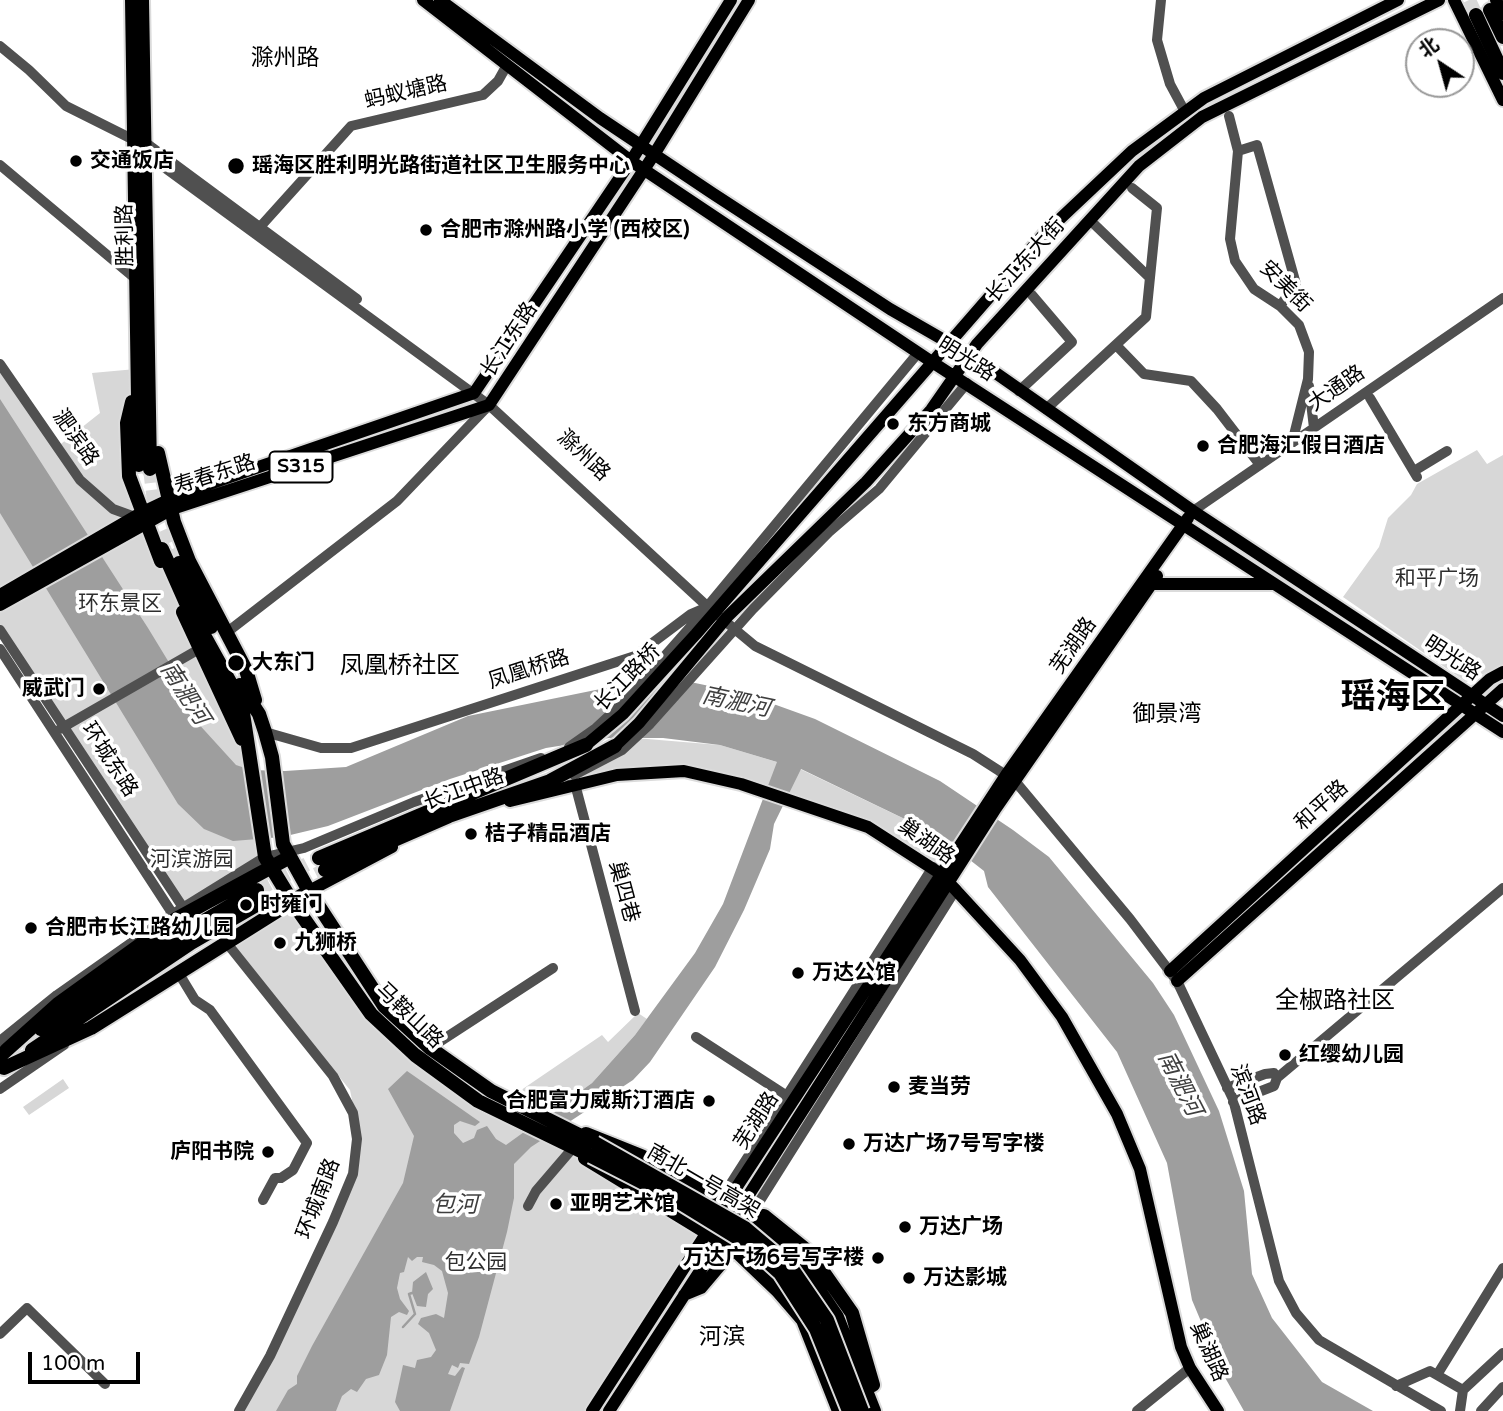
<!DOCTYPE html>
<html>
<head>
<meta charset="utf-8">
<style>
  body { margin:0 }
  #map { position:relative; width:1503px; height:1411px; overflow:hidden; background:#fff; font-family:"Varela Round","Noto Sans SC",sans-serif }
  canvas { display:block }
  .north { position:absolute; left:1405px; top:28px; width:70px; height:70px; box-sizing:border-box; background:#fff; border:2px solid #999; border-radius:50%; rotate:324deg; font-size:19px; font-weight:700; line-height:28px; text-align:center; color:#000 }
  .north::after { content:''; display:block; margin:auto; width:24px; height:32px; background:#000; clip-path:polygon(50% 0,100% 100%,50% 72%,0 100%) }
  .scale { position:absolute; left:28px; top:1352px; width:112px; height:32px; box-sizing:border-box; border:4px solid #000; border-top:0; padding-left:9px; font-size:21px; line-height:24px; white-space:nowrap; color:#000; -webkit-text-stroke:5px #fff; paint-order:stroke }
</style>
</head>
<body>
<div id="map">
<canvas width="1503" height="1411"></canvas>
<div class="north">北</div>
<div class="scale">100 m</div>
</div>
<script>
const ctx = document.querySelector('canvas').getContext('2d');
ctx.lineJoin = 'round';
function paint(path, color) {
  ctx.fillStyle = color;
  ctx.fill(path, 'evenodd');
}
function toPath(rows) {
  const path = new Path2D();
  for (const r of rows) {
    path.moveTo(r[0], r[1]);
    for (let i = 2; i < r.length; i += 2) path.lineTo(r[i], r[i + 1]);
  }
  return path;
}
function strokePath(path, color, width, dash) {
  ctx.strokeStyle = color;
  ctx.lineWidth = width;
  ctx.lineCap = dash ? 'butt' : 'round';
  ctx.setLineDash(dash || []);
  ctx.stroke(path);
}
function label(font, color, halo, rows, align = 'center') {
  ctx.font = font + ' "Varela Round","Noto Sans SC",sans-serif';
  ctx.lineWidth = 7;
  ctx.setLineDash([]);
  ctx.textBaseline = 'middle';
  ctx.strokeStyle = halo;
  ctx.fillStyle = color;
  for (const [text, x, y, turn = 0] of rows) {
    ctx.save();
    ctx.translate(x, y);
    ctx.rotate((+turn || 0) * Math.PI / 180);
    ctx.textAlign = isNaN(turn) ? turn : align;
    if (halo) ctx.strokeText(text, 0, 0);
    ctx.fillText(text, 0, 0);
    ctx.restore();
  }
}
paint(toPath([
  [0,364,57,447,100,413,92,373,136,369,127,423,141,513,0,595],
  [1477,450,1487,464,1503,455,1503,665,1466,682,1343,597,1379,547,1388,518,1411,495,1417,484],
  [145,522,250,756,265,857,182,907,0,630,0,605],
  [635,738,720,745,800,769,938,835,957,849,941,874,868,827,764,799,741,784,684,771,540,789],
  [293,903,371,1014,478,1101,561,1141,706,1232,592,1411,237,1411,330,1231,361,1145,350,1090,228,940],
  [638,1013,647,1019,635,1035,592,1083,545,1118,508,1099,602,1035,608,1042],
  [63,1079,69,1088,29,1115,23,1107]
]), '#d7d7d7');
paint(toPath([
  [0,399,148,628,176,674,195,720,236,765,251,770,285,771,346,767,468,716,625,684,676,679,743,693,815,719,940,781,1013,830,1049,857,1153,983,1174,1015,1219,1111,1244,1191,1252,1274,1272,1318,1322,1382,1373,1411,1244,1411,1223,1374,1192,1300,1167,1163,1117,1052,988,887,984,871,938,835,801,769,774,824,770,849,744,910,715,967,650,1062,633,1080,531,1147,514,1164,514,1198,507,1232,479,1337,469,1364,460,1363,458,1368,452,1365,448,1374,455,1376,462,1367,465,1368,450,1411,400,1411,395,1402,403,1365,415,1368,417,1360,431,1357,436,1350,429,1333,418,1324,421,1318,436,1314,444,1318,448,1293,442,1271,434,1265,422,1262,423,1257,417,1257,412,1261,408,1257,404,1272,400,1273,397,1288,400,1299,409,1311,407,1315,399,1312,391,1317,387,1355,379,1375,366,1379,357,1392,351,1389,342,1396,336,1411,276,1411,288,1390,297,1384,297,1376,312,1346,403,1183,414,1136,388,1089,407,1071,480,1122,475,1126,460,1121,454,1125,454,1133,463,1143,474,1138,477,1130,487,1126,496,1139,506,1145,592,1083,635,1035,695,953,723,904,777,762,720,745,663,738,609,738,546,748,450,779,328,826,282,837,233,841,204,829,178,804,0,513],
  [426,1272,433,1289,428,1294,426,1307,417,1306,412,1293,413,1282]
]), '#9e9e9e');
strokePath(toPath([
  [403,1327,415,1314,409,1294,412,1293]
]), '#9e9e9e', 2.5);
strokePath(toPath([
  [1469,0,1476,15],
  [150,469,155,510,179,563],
  [257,890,319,858],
  [260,903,325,870]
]), '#d9d9d9', 14, [14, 7]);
const major = toPath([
  [423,0,631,161,932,362,1503,732],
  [440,0,600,118,712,193,890,309,970,355,1193,511,1503,716],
  [1454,0,1503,100],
  [1496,0,1503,14],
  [1152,584,1274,584],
  [0,595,141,513,183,493,474,393,631,161,731,0],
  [0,605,172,509,489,405,655,153,749,0],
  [586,745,623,714,696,634,1045,233,1132,151,1204,98,1398,0],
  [615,746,639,723,728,616,866,482,931,410,977,344,1139,166,1202,117,1439,0],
  [510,801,617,775,684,771,741,784,868,827,941,874,1020,960,1062,1017,1117,1114,1140,1169,1181,1347,1190,1368,1218,1411],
  [309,891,392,847],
  [1170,971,1490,679,1503,672],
  [1177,981,1503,689],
  [723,1208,1006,775,1188,518],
  [734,1218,996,808,1157,576],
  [684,1295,701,1288,734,1249],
  [592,1411,711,1226],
  [609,1411,724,1234]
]);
const highway = toPath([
  [132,0,139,465],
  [142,0,150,469],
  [1490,10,1503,37],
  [1476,15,1503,73],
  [132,402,127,423,129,476,161,561],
  [158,453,174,522,189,561,246,670,255,700],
  [162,549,185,601,236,693,243,713,265,857,293,903,371,1014,415,1055,478,1101,591,1156],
  [179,563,211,627],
  [183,612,242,739],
  [240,685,259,714,265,732,272,757,283,844,309,891,384,1006,430,1048,491,1091,595,1143],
  [319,858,586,745],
  [325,870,449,816,550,781,615,746],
  [41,1029,171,940,257,890],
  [32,1050,191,943,260,903],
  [0,1056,58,1004,176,919,290,857],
  [4,1068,91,1028,309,891],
  [586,1134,641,1156,727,1202,802,1265,837,1317,874,1411],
  [585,1158,734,1249,778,1291,803,1320,839,1411],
  [749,1218,764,1216,810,1253,852,1313,873,1385]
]);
strokePath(major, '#dbdbdb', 16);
strokePath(highway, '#dbdbdb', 18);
strokePath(toPath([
  [1161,0,1157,40,1170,84,1184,110],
  [0,46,29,70,66,106,136,141],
  [1229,116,1238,151,1230,239,1235,261,1254,289,1280,306,1299,325,1309,352,1308,379,1292,443],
  [146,143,357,299],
  [1238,151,1257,145,1296,284,1280,306],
  [146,154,489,405,708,607,755,646,973,754,1015,781,1130,919,1177,981,1233,1099,1279,1281,1296,1313,1319,1340,1441,1411],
  [0,165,137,280],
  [1095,225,1150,278],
  [260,227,351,126,483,95,498,81,507,65],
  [1116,345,1144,374,1191,381,1217,409,1260,465],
  [0,364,80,480,113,509,135,517],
  [1309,386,1314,428],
  [1019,391,1072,342,1032,295],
  [1370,398,1417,477],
  [1046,409,1146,317,1157,208,1132,188],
  [1414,471,1447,451],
  [1193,511,1503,298],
  [0,630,186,912],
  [226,633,397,501,489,405],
  [0,649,176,919],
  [60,729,201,648],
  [265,732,321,748,351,748,635,656,691,614,705,608],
  [569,747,596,728,624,702,692,625,918,353],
  [574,775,622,750,650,724,753,609,829,532,879,489,967,383],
  [569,785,575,784,635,1011],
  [168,917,265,857,304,848,414,802,541,758],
  [226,942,333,1076,353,1113,357,1139,353,1174,333,1222,270,1356,239,1411],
  [178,972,195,1000,210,1010,307,1143,293,1170,281,1178,275,1178,263,1200],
  [696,1037,787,1096],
  [0,1041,57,995,155,926],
  [430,1048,553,968],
  [1277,1078,1503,888],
  [1227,1088,1265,1074,1274,1073,1277,1078,1274,1086,1233,1102],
  [0,1089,64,1045],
  [721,1199,933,867],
  [528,1206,536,1191,572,1149],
  [749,1218,956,889],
  [0,1334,27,1308,105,1384],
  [1437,1375,1503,1268],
  [1396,1386,1430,1371,1463,1390,1460,1411],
  [1463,1390,1503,1353],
  [1137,1411,1190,1368],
  [1481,1411,1503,1387]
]), '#505050', 10);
strokePath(major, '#000', 12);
strokePath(highway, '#000', 14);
const highwayBridge = toPath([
  [595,1143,745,1228,790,1266,827,1320,862,1411],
  [591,1156,671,1197,749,1245,780,1273,816,1329,849,1411]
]);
strokePath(highwayBridge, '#dbdbdb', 18, []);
strokePath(highwayBridge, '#000', 14);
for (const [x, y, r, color] of [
  [76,161,7,"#000"],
  [236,166,9,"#000"],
  [426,230,7,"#000"],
  [893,424,7,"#000"],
  [1203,446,7,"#000"],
  [236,663,9,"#000"],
  [99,689,7,"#000"],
  [471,834,7,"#000"],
  [246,905,7,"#000"],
  [31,928,7,"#000"],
  [280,943,7,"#000"],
  [798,973,7,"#000"],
  [1285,1055,7,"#000"],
  [894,1087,7,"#000"],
  [709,1101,7,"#000"],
  [849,1144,7,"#000"],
  [268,1152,7,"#000"],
  [556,1204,7,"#000"],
  [905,1227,7,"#000"],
  [878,1258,7,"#000"],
  [909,1278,7,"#000"]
]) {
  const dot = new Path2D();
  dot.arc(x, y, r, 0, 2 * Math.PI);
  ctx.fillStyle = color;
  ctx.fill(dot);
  strokePath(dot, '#fff', 2.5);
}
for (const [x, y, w] of [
  [301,467,63]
]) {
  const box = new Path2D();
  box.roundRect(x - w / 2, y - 15.5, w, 31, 5);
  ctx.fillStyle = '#fff';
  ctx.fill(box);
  strokePath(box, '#000', 2);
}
label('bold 19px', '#000', null, [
  ["S315",301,467]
]);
label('21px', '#000', '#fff', [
  ["蚂蚁塘路",406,93,-13],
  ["胜利路",126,235,-91],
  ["长江东大街",1026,261,-48],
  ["安美街",1285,287,45],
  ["长江东路",510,340,-57],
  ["明光路",966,360,32],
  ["大通路",1337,389,-35],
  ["淝滨路",75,438,55],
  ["滁州路",583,456,43],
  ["寿春东路",215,475,-18],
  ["芜湖路",1074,646,-55],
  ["明光路",1452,659,33],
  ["凤凰桥路",529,670,-18],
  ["长江路桥",628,678,-46],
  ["环城东路",109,760,57],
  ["长江中路",464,790,-20],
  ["和平路",1322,806,-42],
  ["巢湖路",926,842,35],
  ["巢四巷",623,892,75],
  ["马鞍山路",409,1016,44],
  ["滨河路",1247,1095,70],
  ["芜湖路",757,1121,-57],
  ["南北一号高架",703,1182,30],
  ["环城南路",319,1199,-69],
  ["巢湖路",1208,1352,66]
]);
label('bold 21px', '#000', '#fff', [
  ["交通饭店",90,161],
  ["瑶海区胜利明光路街道社区卫生服务中心",252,166],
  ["合肥市滁州路小学 (西校区)",440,230],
  ["东方商城",907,424],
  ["合肥海汇假日酒店",1217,446],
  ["大东门",252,663],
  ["威武门",85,689,"right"],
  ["桔子精品酒店",485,834],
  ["时雍门",260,905],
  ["合肥市长江路幼儿园",45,928],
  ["九狮桥",294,943],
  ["万达公馆",812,973],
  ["红缨幼儿园",1299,1055],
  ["麦当劳",908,1087],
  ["合肥富力威斯汀酒店",695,1101,"right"],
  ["万达广场7号写字楼",863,1144],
  ["庐阳书院",254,1152,"right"],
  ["亚明艺术馆",570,1204],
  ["万达广场",919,1227],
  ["万达广场6号写字楼",864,1258,"right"],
  ["万达影城",923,1278]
], 'left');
label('21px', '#2e2e2e', '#fff', [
  ["和平广场",1437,579],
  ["环东景区",120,604],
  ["河滨游园",192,860],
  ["包公园",476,1263]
]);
label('23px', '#000', '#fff', [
  ["滁州路",285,59],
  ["御景湾",1167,715],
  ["河滨",722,1338]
]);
label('italic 23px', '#3f3f3f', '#fff', [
  ["南淝河",184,694,57],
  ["南淝河",736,703,12],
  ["南淝河",1179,1084,63],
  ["包河",455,1206]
]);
label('24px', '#000', '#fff', [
  ["凤凰桥社区",400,667],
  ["全椒路社区",1335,1002]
]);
label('bold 35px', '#000', '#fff', [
  ["瑶海区",1393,699]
]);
</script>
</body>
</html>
